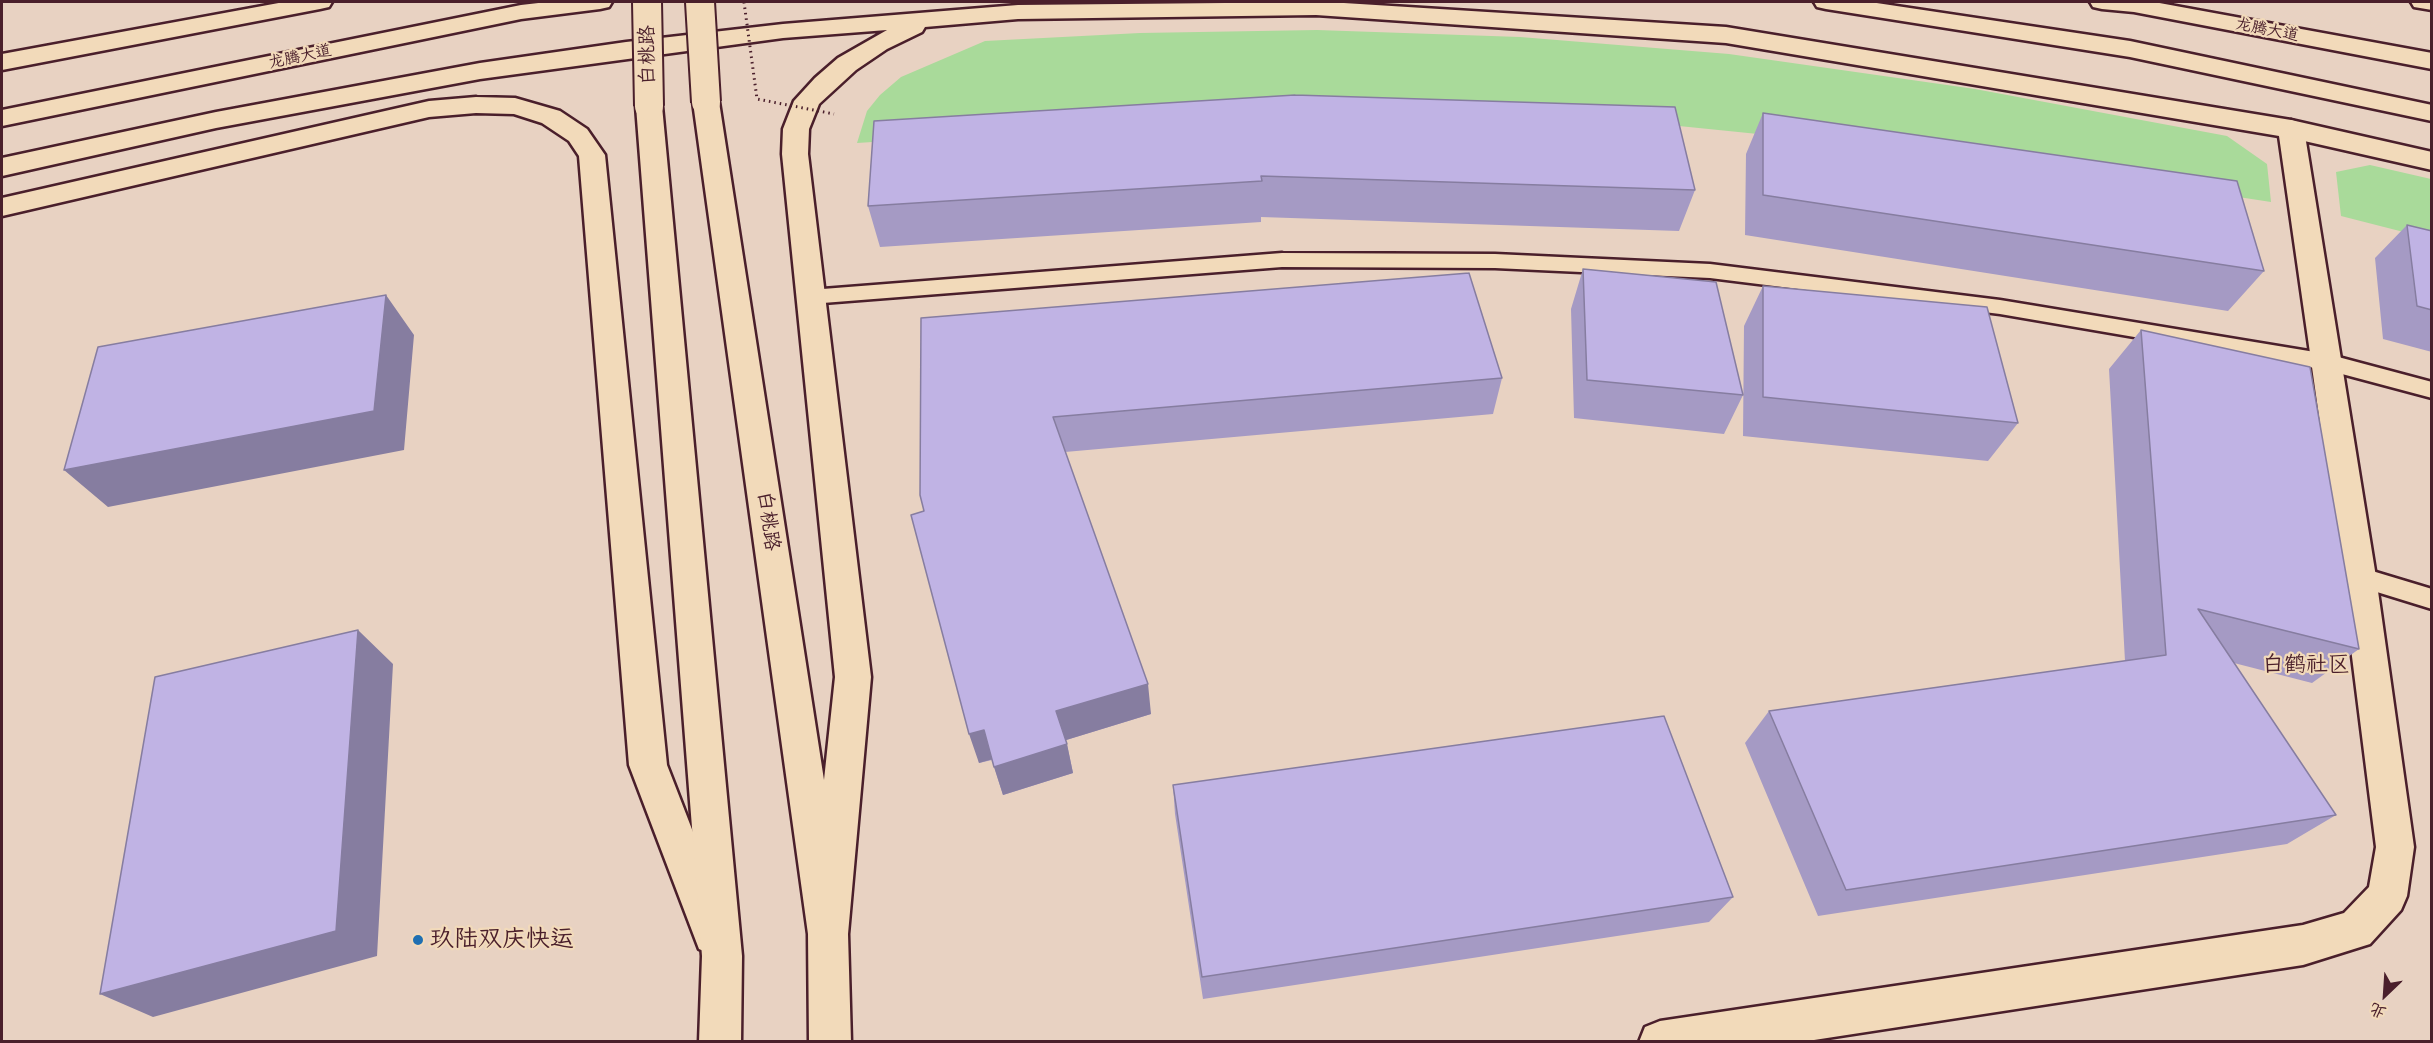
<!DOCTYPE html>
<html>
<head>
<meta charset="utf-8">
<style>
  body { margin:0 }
  #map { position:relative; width:2433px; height:1043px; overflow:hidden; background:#e8d2c2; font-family:"Patrick Hand","LXGW WenKai TC",sans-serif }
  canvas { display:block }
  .frame { position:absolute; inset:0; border:3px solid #4a1f2b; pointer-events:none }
  .north { position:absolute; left:2355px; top:965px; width:60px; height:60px; -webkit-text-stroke:4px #f2daba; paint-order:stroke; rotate:205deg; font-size:16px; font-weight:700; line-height:24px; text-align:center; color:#4a1f2b }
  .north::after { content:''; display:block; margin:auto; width:21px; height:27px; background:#4a1f2b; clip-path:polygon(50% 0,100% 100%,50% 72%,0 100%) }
</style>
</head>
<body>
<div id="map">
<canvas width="2433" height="1043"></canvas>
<div class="frame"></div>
<div class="north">北</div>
</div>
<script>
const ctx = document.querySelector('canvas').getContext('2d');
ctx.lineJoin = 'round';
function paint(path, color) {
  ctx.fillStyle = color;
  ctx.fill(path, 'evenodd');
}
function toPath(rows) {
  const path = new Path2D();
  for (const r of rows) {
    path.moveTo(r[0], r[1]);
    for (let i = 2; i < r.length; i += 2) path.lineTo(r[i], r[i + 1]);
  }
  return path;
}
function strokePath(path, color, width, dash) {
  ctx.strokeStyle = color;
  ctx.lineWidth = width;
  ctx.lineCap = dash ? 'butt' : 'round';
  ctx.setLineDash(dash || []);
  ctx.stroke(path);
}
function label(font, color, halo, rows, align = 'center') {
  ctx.font = font + ' "Patrick Hand","LXGW WenKai TC",sans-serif';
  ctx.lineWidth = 4.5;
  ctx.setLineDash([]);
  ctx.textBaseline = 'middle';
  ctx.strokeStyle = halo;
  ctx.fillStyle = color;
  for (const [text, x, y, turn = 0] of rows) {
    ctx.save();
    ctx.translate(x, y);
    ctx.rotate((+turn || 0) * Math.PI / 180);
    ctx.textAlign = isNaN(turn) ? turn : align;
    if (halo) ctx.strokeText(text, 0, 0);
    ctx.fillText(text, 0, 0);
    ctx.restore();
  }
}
paint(toPath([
  [1317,30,1520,37,1729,54,1975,89,2227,136,2267,164,2271,202,1965,155,1679,126,1232,119,857,143,867,111,880,95,901,77,985,41,1140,33],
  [2370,165,2431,179,2431,239,2341,216,2336,172]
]), '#a9da9a');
const lane = toPath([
  [1282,253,1495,254,1710,264,2000,300,2327,354,2432,382,2432,398,2327,370,2000,314,1710,278,1495,268,1282,267,810,304,803,302,800,297,803,292,810,290,1282,253],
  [2359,567,2432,589,2432,609,2351,584,2347,577,2351,570,2359,567]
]);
const street = toPath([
  [476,97,515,98,560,111,587,129,605,155,667,765,733,935,727,949,713,955,699,949,629,765,579,156,569,141,542,123,514,114,476,113,429,117,2,216,2,198,429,101,476,97],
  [2291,120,2300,123,2304,129,2376,577,2414,847,2407,896,2401,910,2370,944,2303,965,1801,1042,1639,1042,1645,1027,1660,1021,2303,925,2344,913,2369,887,2376,847,2342,577,2278,129,2282,123,2291,120]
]);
const secondary = toPath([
  [1328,2,1726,27,2291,120,2432,152,2432,170,2291,138,1726,43,1316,15,1018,19,925,27,922,32,887,49,856,70,819,104,809,129,808,154,871,677,848,934,851,1042,809,1042,808,934,693,102,697,96,706,94,715,96,719,102,824,780,835,677,782,154,783,129,794,101,815,78,838,58,887,30,783,38,480,79,216,128,2,176,2,158,216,112,480,63,626,42,783,24,1018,5,1328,2],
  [649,98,658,100,662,106,742,956,741,1042,699,1042,702,956,636,106,640,100,649,98]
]);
const highway = toPath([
  [284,2,332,2,329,7,320,9,2,70,2,54,284,2],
  [547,2,612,2,609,7,600,9,521,19,2,126,2,110,521,5,547,2],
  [1814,2,1870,2,2130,41,2432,105,2432,121,2130,57,1826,9,1817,7,1814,2],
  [2090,2,2154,2,2432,53,2432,69,2134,12,2102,9,2093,7,2090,2],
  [2411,2,2432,2,2432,10,2414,7,2411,2]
]);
strokePath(lane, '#4a1f2b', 5);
strokePath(street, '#4a1f2b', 5);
strokePath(secondary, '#4a1f2b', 5);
strokePath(highway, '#4a1f2b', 5);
paint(lane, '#f2daba');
paint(street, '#f2daba');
paint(secondary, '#f2daba');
paint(highway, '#f2daba');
const secondaryBridge = toPath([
  [647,2,649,106],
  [700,2,706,102]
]);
strokePath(secondaryBridge, '#4a1f2b', 32, []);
strokePath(toPath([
  [744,2,757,99,834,114]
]), '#4a1f2b', 3, [1.5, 4]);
strokePath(secondaryBridge, '#f2daba', 28);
paint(toPath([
  [1763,113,2264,271,2228,311,1745,235,1746,154],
  [874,121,1695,190,1679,231,1261,217,1261,222,880,247,868,206],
  [2407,225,2432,231,2432,352,2383,339,2375,258],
  [1583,269,1743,395,1724,434,1574,418,1571,309],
  [1763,286,2018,423,1988,461,1743,436,1744,326],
  [921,318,1502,378,1493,414,1065,452,1151,714,1066,740,1073,773,1003,795,992,760,979,763,924,511],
  [2141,330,2359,649,2312,683,2234,663,2336,815,2287,844,1818,916,1745,743,1769,711,2125,661,2109,369],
  [1173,785,1733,897,1709,922,1203,999,1175,814]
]), '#a59ac4');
paint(toPath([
  [386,295,414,335,404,450,108,507,64,470],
  [358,630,393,664,377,956,153,1017,100,994],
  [1148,684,1151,714,1063,741,1056,711],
  [984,730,993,759,979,763,969,734],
  [1067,744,1073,773,1003,795,994,767]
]), '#867da0');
const building = toPath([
  [1295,95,1675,107,1695,190,1261,176,1262,181,868,206,874,121,1295,95],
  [1763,113,2237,181,2264,271,1763,195,1763,113],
  [2407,225,2432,231,2432,310,2417,306,2407,225],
  [1583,269,1716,282,1743,395,1587,380,1583,269],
  [1469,273,1502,378,1053,417,1148,684,1056,711,1067,744,994,767,984,730,969,734,911,515,924,511,920,495,921,318,1469,273],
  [1763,286,1987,307,2018,423,1763,397,1763,286],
  [386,295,374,411,64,470,98,347,386,295],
  [2141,330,2310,367,2359,649,2198,609,2336,815,1846,890,1769,711,2166,655,2141,330],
  [358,630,336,931,100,994,155,677,358,630],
  [1664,716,1733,897,1202,977,1173,785,1664,716]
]);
paint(building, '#c0b3e4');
strokePath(building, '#867da0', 1.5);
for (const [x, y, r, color] of [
  [418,940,6,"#1f6fb2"]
]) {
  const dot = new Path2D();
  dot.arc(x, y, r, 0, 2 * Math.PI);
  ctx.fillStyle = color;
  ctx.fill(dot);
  strokePath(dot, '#f2daba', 2);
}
label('16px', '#4a1f2b', '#f2daba', [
  ["龙腾大道",2267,30,11],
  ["龙腾大道",300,57,-12]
]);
label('20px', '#4a1f2b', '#f2daba', [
  ["白桃路",648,55,-91],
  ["白桃路",768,521,82]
]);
label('22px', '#4a1f2b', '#f2daba', [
  ["白鹤社区",2306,665]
]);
label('24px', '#4a1f2b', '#f2daba', [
  ["玖陆双庆快运",430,940]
], 'left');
</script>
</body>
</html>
